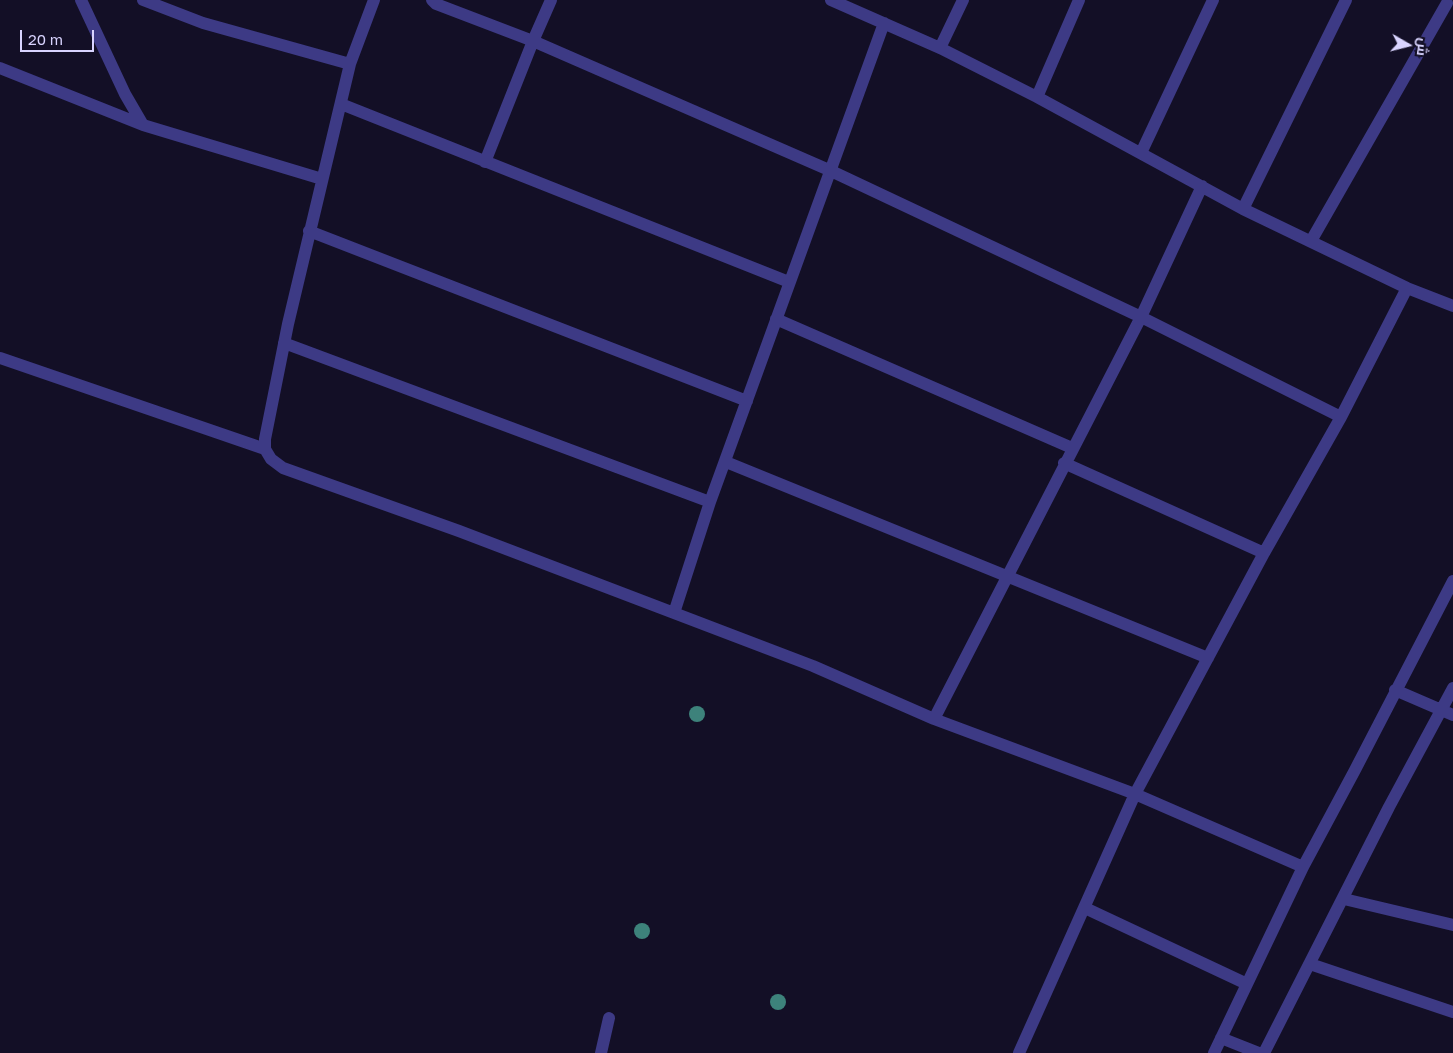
<!DOCTYPE html>
<html>
<head>
<meta charset="utf-8">
<style>
  body { margin:0 }
  #map { position:relative; width:1453px; height:1053px; overflow:hidden; background:#130f26; font-family:"Golos Text",Cairo,sans-serif }
  canvas { display:block }
  .north { position:absolute; left:1383px; top:20px; width:50px; height:50px; -webkit-text-stroke:4px #130f26; paint-order:stroke; rotate:98deg; font-size:14px; font-weight:700; line-height:20px; text-align:center; color:#d9d4ff }
  .north::after { content:''; display:block; margin:auto; width:18px; height:22px; background:#d9d4ff; clip-path:polygon(50% 0,100% 100%,50% 72%,0 100%) }
  .scale { position:absolute; left:20px; top:30px; width:74px; height:22px; box-sizing:border-box; border:2px solid #d9d4ff; border-top:0; padding-left:6px; font-size:15px; line-height:18px; white-space:nowrap; color:#d9d4ff; -webkit-text-stroke:4px #130f26; paint-order:stroke }
</style>
</head>
<body>
<div id="map">
<canvas width="1453" height="1053"></canvas>
<div class="north">ش</div>
<div class="scale">20 m</div>
</div>
<script>
const ctx = document.querySelector('canvas').getContext('2d');
ctx.lineJoin = 'round';
function toPath(rows) {
  const path = new Path2D();
  for (const r of rows) {
    path.moveTo(r[0], r[1]);
    for (let i = 2; i < r.length; i += 2) path.lineTo(r[i], r[i + 1]);
  }
  return path;
}
function strokePath(path, color, width, dash) {
  ctx.strokeStyle = color;
  ctx.lineWidth = width;
  ctx.lineCap = dash ? 'butt' : 'round';
  ctx.setLineDash(dash || []);
  ctx.stroke(path);
}
strokePath(toPath([
  [81,0,125,94,143,125,322,179],
  [143,0,203,23,350,64],
  [374,0,350,64,288,324,265,439,265,449,271,459,283,468,459,531,813,666,934,719,1135,794,1303,867],
  [432,0,436,4,533,41,829,170,1141,317,1341,417],
  [831,0,940,48,1037,97,1243,209,1407,288,1453,306],
  [940,48,963,0],
  [0,68,143,125],
  [1037,97,1079,0],
  [341,104,789,282],
  [1141,153,1213,0],
  [485,162,533,41,551,0],
  [1243,209,1346,0],
  [309,231,747,401],
  [1311,241,1447,3],
  [776,319,1072,448],
  [284,343,710,502],
  [0,358,265,449],
  [726,462,1208,658],
  [1064,463,1264,553],
  [674,613,710,502,884,23],
  [1395,690,1453,715],
  [934,719,1141,317,1202,186],
  [1344,899,1453,925],
  [1085,908,1247,984],
  [1310,964,1453,1012],
  [1221,1038,1259,1053],
  [601,1053,609,1018],
  [1019,1053,1135,794,1264,553,1341,417,1407,288],
  [1214,1053,1303,867,1355,770,1453,581],
  [1264,1053,1389,807,1453,688]
]), '#3d3a85', 12);
ctx.fillStyle = '#3d827b';
for (const [x, y] of [
  [697,714],
  [642,931],
  [778,1002]
]) {
  ctx.beginPath();
  ctx.arc(x, y, 8, 0, 2 * Math.PI);
  ctx.fill();
}
</script>
</body>
</html>
